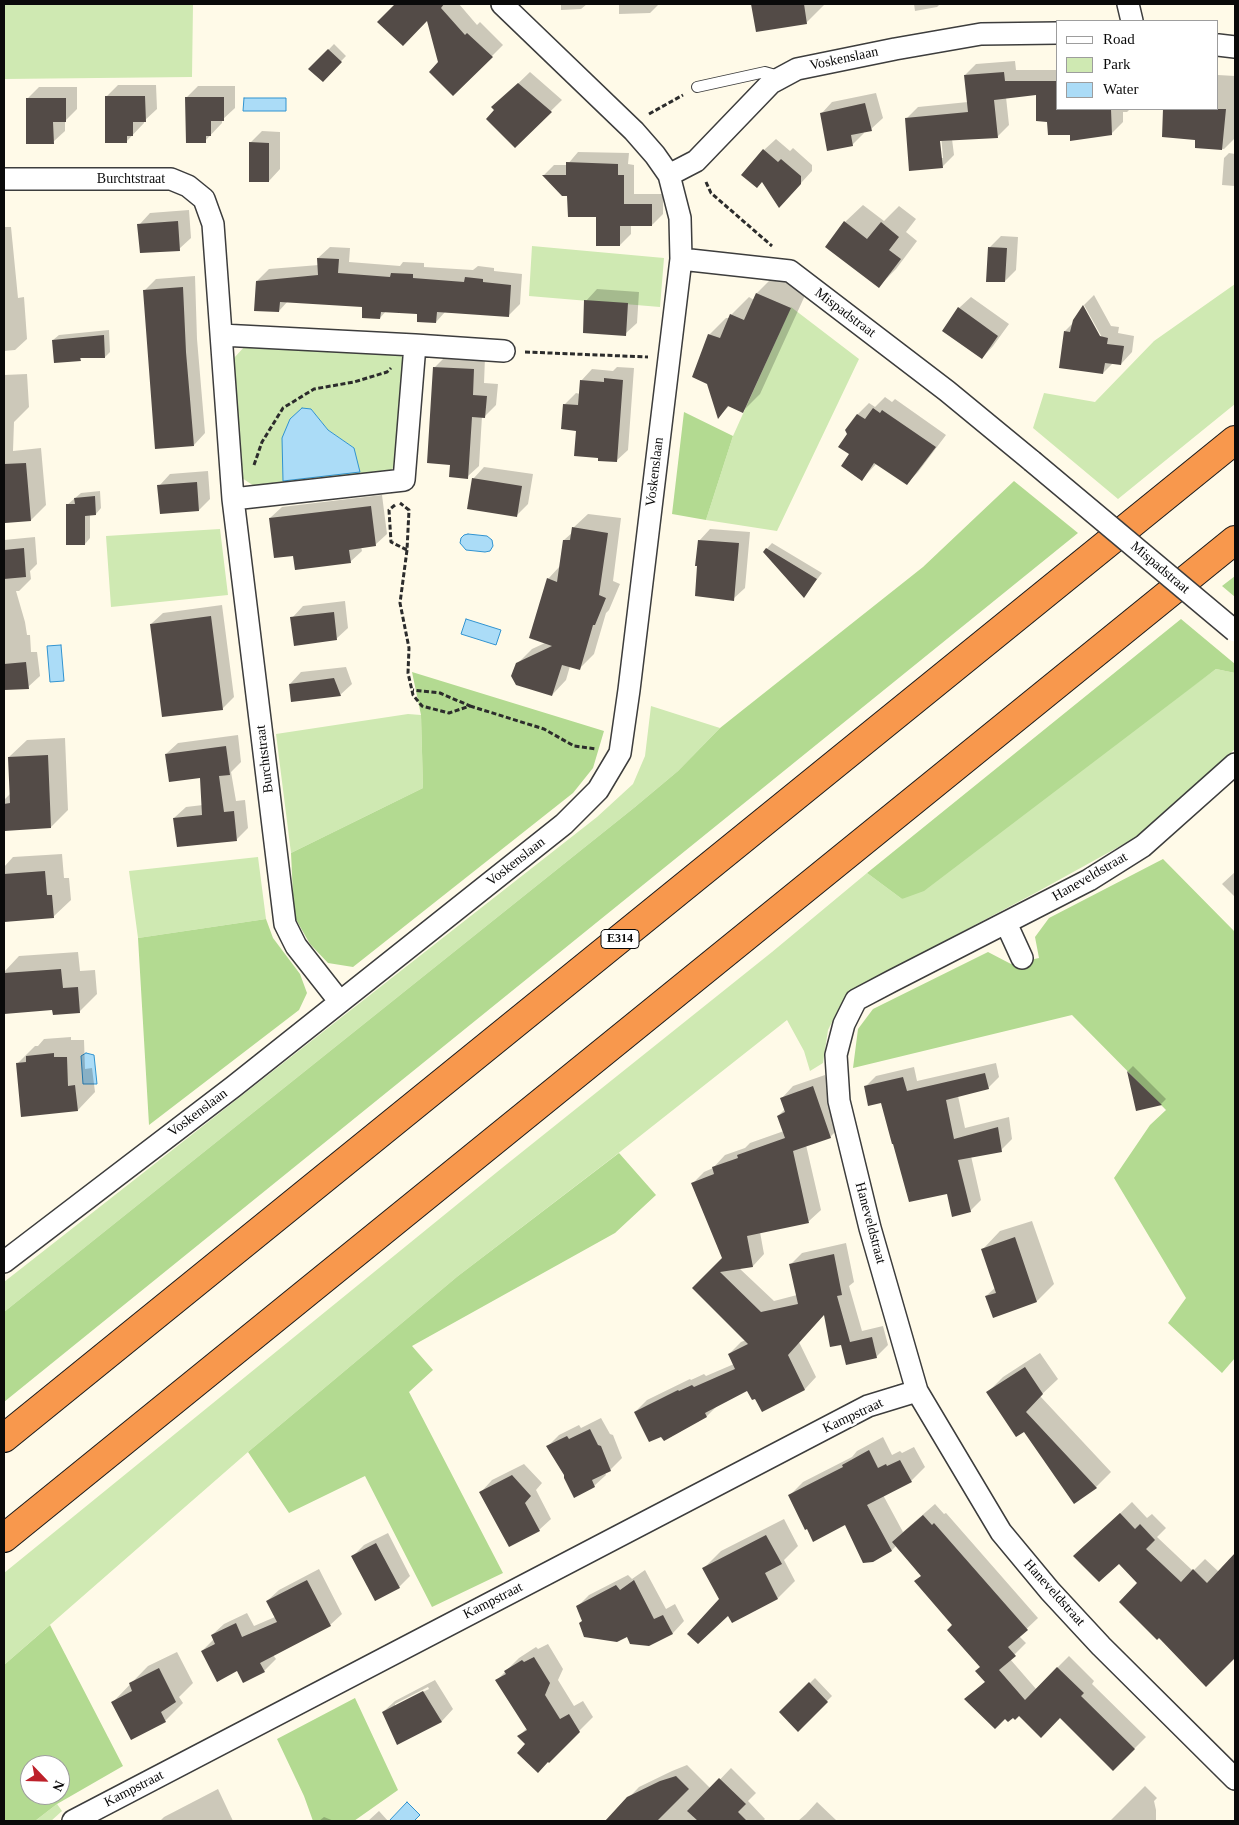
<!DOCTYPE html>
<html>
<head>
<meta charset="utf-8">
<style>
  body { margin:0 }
  #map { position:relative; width:1239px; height:1825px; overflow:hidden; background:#fffae8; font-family:Georgia,serif }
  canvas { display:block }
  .frame { position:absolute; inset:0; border:5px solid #0a0a0a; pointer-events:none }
  .legend { position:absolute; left:1056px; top:20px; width:162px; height:90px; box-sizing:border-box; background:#fff; border:1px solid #9d9d9d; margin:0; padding:6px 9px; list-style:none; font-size:15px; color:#0a0a0a }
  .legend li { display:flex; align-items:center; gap:10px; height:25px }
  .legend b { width:25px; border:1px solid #9d9d9d }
  .north { position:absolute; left:20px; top:1755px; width:50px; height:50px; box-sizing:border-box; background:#fff; border:1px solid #9d9d9d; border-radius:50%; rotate:114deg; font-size:14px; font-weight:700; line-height:20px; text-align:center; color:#0a0a0a }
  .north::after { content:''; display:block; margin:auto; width:18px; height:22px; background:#bd202a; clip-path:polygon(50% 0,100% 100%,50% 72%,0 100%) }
</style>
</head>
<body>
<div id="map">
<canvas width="1239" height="1825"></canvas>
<div class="frame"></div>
<ul class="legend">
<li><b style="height:6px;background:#fff"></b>Road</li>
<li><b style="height:14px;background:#cfe9b2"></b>Park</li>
<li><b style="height:14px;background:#abdcf7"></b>Water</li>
</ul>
<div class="north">N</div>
</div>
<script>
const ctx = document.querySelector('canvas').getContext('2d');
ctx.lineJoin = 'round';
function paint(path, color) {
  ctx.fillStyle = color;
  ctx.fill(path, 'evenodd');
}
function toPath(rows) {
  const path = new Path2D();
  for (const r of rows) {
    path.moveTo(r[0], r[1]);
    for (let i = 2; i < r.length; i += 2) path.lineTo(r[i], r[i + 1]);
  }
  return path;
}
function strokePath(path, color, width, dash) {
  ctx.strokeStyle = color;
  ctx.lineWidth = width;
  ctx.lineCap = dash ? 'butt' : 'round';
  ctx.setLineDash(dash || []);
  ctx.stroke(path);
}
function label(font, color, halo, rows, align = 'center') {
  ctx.font = font + ' Georgia,serif';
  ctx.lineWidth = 5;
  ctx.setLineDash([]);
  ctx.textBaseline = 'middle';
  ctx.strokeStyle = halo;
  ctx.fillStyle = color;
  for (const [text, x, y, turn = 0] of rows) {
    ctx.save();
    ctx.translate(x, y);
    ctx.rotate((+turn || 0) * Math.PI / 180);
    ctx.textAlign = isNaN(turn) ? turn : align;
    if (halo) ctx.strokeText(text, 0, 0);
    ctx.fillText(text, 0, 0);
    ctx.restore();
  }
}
paint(toPath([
  [4,4,193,4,192,77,4,79],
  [532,246,664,258,660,307,529,296],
  [1235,284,1235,404,1118,499,1033,428,1044,393,1095,402,1154,341],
  [791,307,859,359,777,531,706,520,733,436],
  [245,346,397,352,404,358,397,464,388,473,257,488,242,478,232,371,234,358],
  [311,409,328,430,354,448,283,481],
  [220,529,228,595,111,607,106,536],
  [1216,669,1235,673,1235,749,1142,834,1037,892,856,988,837,1012,828,1030,823,1063,810,1071,804,1051,787,1020,616,1155,458,1276,248,1452,4,1665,4,1573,502,1168,772,952,867,873,902,899],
  [651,706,720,728,678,771,635,807,4,1312,4,1282,597,817,633,784,645,756],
  [408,714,421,715,423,788,291,853,276,734],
  [258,857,266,919,138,938,129,871],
  [57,1804,62,1811,51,1821,35,1821]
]), '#cfe9b2');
paint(toPath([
  [684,412,733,436,706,520,672,514],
  [1014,481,1078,533,4,1402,4,1312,635,807,678,771,720,728,923,567],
  [1235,576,1235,597,1222,586],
  [1181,619,1235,664,1235,673,1216,669,924,891,902,899,867,873],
  [412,672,604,731,593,768,573,793,353,967,328,963,310,944,294,916,291,853,423,788,421,715],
  [1163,859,1235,932,1235,1358,1222,1373,1168,1323,1186,1298,1114,1178,1150,1125,1166,1110,1072,1015,853,1068,858,1029,873,1009,988,952,1011,964,1039,958,1035,937,1049,918],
  [266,919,273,938,300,974,307,993,299,1010,149,1125,138,938],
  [619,1153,656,1195,615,1233,412,1346,433,1370,409,1392,503,1573,432,1607,365,1476,289,1513,248,1452,458,1276],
  [50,1625,123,1766,57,1804,35,1821,4,1821,4,1665],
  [30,1765,60,1765,60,1795,30,1795],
  [355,1698,398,1790,354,1821,313,1821,304,1796,277,1739]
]), '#b3da91');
const water = toPath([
  [244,98,286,98,286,111,243,111,244,98],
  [302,408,311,409,328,430,354,448,360,472,283,481,282,438,290,419,302,408],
  [468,534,487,536,492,540,493,546,490,551,485,552,466,550,460,543,461,538,464,535,468,534],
  [466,619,501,630,496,645,461,634,466,619],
  [61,645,64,681,50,682,47,646,61,645],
  [86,1053,94,1055,97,1084,83,1084,81,1056,86,1053],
  [407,1802,420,1815,414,1821,389,1821,407,1802]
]);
paint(water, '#abdcf7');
strokePath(water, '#3193d0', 1);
paint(toPath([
  [396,4,459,4,477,25,480,22,503,45,453,95,439,62,428,19,379,22],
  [561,4,587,4,581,9,561,10],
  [619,4,659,4,650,13,619,14],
  [752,4,823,4,824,5,806,23,757,30],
  [914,4,940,4,937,7,915,11],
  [334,44,346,56,323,80,310,69],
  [1015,61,1016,70,1058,70,1058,109,1130,109,1127,112,1123,112,1123,122,1111,134,1071,134,1048,120,1038,94,1006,97,1009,125,997,137,952,139,954,155,942,167,906,119,918,107,968,102,965,75,976,64],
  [939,135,941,135,943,158,941,158],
  [530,72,562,100,515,146,496,110,505,96],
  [1218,75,1235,76,1235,138,1224,149,1196,147,1197,139,1163,136,1164,109,1218,109],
  [118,85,156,85,157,109,144,121,144,123,126,142,106,97],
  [198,86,235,86,235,108,222,120,222,123,205,141,186,98],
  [39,87,77,87,77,109,65,121,65,131,53,142,27,99],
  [876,93,883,118,871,129,863,131,864,133,852,145,821,114,832,102],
  [262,131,280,132,280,169,269,181,250,143],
  [776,139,790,151,793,148,812,165,812,171,780,206,764,150],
  [578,152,629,153,628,164,634,165,634,194,663,194,663,214,652,225,631,225,631,234,620,245,597,215,544,175,554,165,567,165],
  [1229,153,1235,154,1235,186,1222,185,1224,158],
  [863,205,884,221,899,206,916,219,906,232,917,241,896,269,879,286,845,222],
  [189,210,191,238,179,249,139,225,150,213],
  [4,227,11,227,18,298,24,297,27,339,15,350,4,351],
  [1001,236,1018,237,1016,270,1005,281,989,248],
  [330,247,350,248,349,262,400,266,403,262,424,263,424,267,473,270,478,266,494,268,494,271,522,274,520,304,508,316,445,312,436,322,418,313,386,311,380,318,364,306,288,301,279,311,257,281,269,269,319,265,318,258],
  [195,276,197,339,205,433,194,445,144,291,156,279],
  [774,276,807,291,760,394,742,412,729,406,719,416,709,335,726,318,730,318,731,315,749,297,754,300,757,293],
  [597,289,639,292,637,323,625,334,586,301],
  [1094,295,1111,326,1119,327,1118,333,1134,336,1132,352,1121,364,1113,363,1103,373,1065,331,1073,323,1101,342,1104,341,1084,305],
  [971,297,1009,324,993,346,982,358,959,308],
  [109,330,110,352,105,357,82,357,80,360,53,340,59,335],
  [446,356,485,358,484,383,498,384,496,405,485,416,482,416,479,466,467,477,451,464,435,367],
  [617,367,634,368,628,450,616,461,577,430,564,405,576,393,580,394,581,381,592,369,613,371],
  [27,374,29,407,14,422,13,451,41,448,46,505,31,520,6,522,4,508,4,375],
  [885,397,892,402,895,399,946,435,918,472,907,483,877,463,862,479,851,454,849,434,846,430,858,414,869,403,875,407],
  [484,467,533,474,528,504,517,515,473,479],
  [208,471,210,499,199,510,159,486,170,474],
  [100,491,101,508,96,514,90,514,90,538,85,544,67,505,81,493],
  [382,495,387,534,375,545,361,547,362,551,350,562,294,555,270,518,282,507],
  [588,514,621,518,613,581,620,584,609,610,606,613,594,654,579,669,570,666,566,680,552,695,517,664,532,649,545,643,548,579,560,566,564,540,573,532,573,528],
  [710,529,750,532,745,588,733,599,699,541],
  [35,537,37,564,30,571,31,579,19,591,16,591,25,622,27,635,30,635,31,652,37,652,40,676,28,687,4,689,4,540],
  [772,543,822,573,804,596,764,552],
  [345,601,348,628,336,639,292,618,303,606],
  [222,605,234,697,222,709,151,624,163,613],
  [346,667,352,684,340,695,290,684,301,672],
  [238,735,241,762,231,772,236,801,245,800,248,828,237,839,174,818,186,807,203,805,201,777,166,754,178,743],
  [65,738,68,810,51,827,4,829,4,800,11,793,9,757,27,740],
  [62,854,64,878,69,878,71,900,53,917,4,921,4,867,13,857],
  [1235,872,1235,897,1222,884],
  [78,952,80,971,95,970,97,994,79,1012,54,1009,4,1013,4,972,19,956],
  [71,1037,71,1040,84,1040,85,1069,92,1068,95,1092,78,1110,17,1064,35,1046,38,1046,44,1039],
  [996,1063,999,1077,988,1088,958,1096,965,1128,1009,1117,1012,1139,1001,1150,971,1156,981,1200,970,1211,948,1193,882,1101,865,1087,876,1076,914,1067,917,1081],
  [1133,1066,1166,1099,1161,1104,1137,1110,1128,1071],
  [825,1075,842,1125,830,1137,806,1145,821,1210,809,1221,760,1232,764,1254,753,1266,739,1268,774,1301,797,1295,790,1265,802,1253,846,1243,854,1282,849,1286,862,1331,883,1326,888,1345,876,1357,842,1344,825,1313,799,1342,816,1377,805,1389,762,1410,756,1397,747,1389,718,1405,707,1416,664,1439,635,1412,647,1400,690,1379,691,1380,704,1374,706,1376,734,1364,729,1354,741,1342,746,1340,694,1288,724,1258,692,1184,704,1172,713,1168,725,1155,745,1148,750,1143,784,1131,778,1116,785,1109,782,1098,793,1086],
  [1032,1221,1054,1284,1037,1301,986,1296,996,1287,983,1249,1000,1231],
  [1040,1353,1058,1379,1040,1396,1111,1472,1096,1487,1025,1430,988,1392,1003,1377],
  [601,1418,610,1434,613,1435,622,1458,610,1470,605,1473,606,1475,594,1486,565,1475,548,1446,559,1435,579,1425,581,1428],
  [883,1437,892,1455,900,1451,902,1453,914,1447,925,1467,911,1481,883,1495,903,1532,935,1504,944,1514,946,1513,1038,1618,1019,1636,1026,1643,1010,1659,1036,1689,1069,1656,1094,1681,1092,1684,1146,1737,1113,1770,1061,1716,1019,1715,966,1699,986,1681,981,1666,922,1575,896,1546,892,1550,872,1561,846,1524,789,1496,803,1482,852,1457,857,1451],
  [524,1464,542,1483,536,1490,551,1519,539,1530,481,1492,492,1480],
  [1132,1502,1147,1518,1152,1514,1166,1528,1157,1537,1193,1571,1205,1559,1219,1572,1235,1555,1235,1601,1229,1608,1235,1614,1235,1656,1206,1685,1139,1583,1120,1563,1087,1545],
  [784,1519,798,1546,784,1560,795,1581,778,1598,732,1622,704,1568,721,1551],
  [388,1533,410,1576,399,1587,353,1556,364,1545],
  [319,1569,342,1614,330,1625,273,1655,276,1659,264,1671,237,1670,202,1651,214,1639,212,1635,224,1624,247,1613,254,1626,275,1617,267,1601,279,1590],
  [645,1570,666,1609,675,1604,684,1621,673,1633,649,1645,627,1635,583,1620,577,1607,589,1595,628,1575,632,1579],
  [548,1644,563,1669,558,1680,574,1706,583,1701,593,1717,549,1761,519,1736,527,1728,497,1680,519,1658,536,1647,538,1649],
  [177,1652,193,1683,179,1697,183,1703,165,1721,112,1703,148,1666],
  [815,1678,832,1696,798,1730,781,1712],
  [435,1680,453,1709,442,1721,398,1743,383,1712,395,1701],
  [428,1687,429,1689,395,1706,395,1704],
  [687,1765,711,1789,731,1768,756,1793,748,1801,765,1819,763,1821,630,1821,618,1809,639,1787,672,1771],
  [1145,1786,1157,1798,1154,1801,1156,1810,1156,1821,1110,1821],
  [218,1789,233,1821,160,1821,164,1817],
  [817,1802,837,1821,798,1821,806,1814],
  [379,1811,388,1821,368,1821],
  [324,1817,334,1821,319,1821]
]), '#0003');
paint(toPath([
  [395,4,444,4,441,8,465,35,467,33,493,57,453,96,429,72,438,62,427,21,403,46,377,22],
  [751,4,804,4,807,24,756,32],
  [328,49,342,62,323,82,308,69],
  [1004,72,1005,81,1058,81,1058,109,1111,109,1112,135,1070,141,1070,135,1048,135,1047,122,1036,121,1036,95,994,100,998,138,940,141,943,168,909,171,905,118,968,112,964,75],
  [518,83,552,112,515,148,486,119,494,110,491,107],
  [105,96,145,96,146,122,133,122,133,136,127,136,127,143,105,143],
  [185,97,224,97,224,121,211,121,211,136,206,136,206,143,186,143],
  [26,98,66,98,66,122,53,122,54,144,26,144],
  [865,103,872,131,851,135,853,146,827,151,820,113],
  [1163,109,1226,109,1222,150,1195,148,1195,140,1162,137],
  [249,142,269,143,269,182,249,182],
  [763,149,778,162,781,159,801,176,801,184,779,208,762,182,757,188,741,175],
  [566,162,618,164,618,175,624,175,624,204,652,204,652,226,620,226,620,246,596,246,596,217,568,217,567,196,562,196,542,175,566,175],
  [178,221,180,251,140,253,137,224],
  [844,221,867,239,881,222,899,237,889,250,901,259,879,288,825,247],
  [988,247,1007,248,1005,282,986,282],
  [317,258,339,259,338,273,390,277,391,273,413,274,413,278,464,282,465,277,483,279,483,282,511,285,509,317,437,312,436,323,417,322,417,314,381,312,380,319,362,318,362,307,280,302,279,312,254,311,256,281,318,275],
  [183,287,186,352,194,446,155,449,143,290],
  [756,293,791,308,743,413,728,406,718,419,707,384,692,377,708,334,720,338,730,314,744,320],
  [584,300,628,303,626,336,583,333],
  [1083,305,1100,336,1108,338,1107,344,1124,346,1121,365,1105,363,1103,374,1059,368,1064,331,1070,332,1073,320],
  [958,307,998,336,982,359,942,331],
  [104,335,105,358,80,358,81,361,54,363,52,340],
  [433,367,474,369,473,395,487,396,485,418,472,417,468,479,449,477,450,465,427,463],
  [604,378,623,380,617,462,598,461,598,458,574,456,576,431,561,429,563,404,578,405,580,380,604,382],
  [873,408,880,413,882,410,936,447,907,485,874,463,862,481,841,466,849,454,838,447,847,434,845,430,857,414,865,419],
  [26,463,31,521,5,523,4,464],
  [472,478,522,486,517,517,467,509],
  [197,482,199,511,160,514,157,485],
  [95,496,96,515,85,516,85,545,66,545,66,504,75,504,74,498],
  [371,506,376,546,349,550,351,563,295,570,293,556,274,558,269,518],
  [572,527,608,533,599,595,606,598,595,625,593,625,580,670,562,665,552,696,516,685,511,676,516,663,552,646,529,638,547,578,557,582,563,540,570,540],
  [698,540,739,543,734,601,695,596,697,566,695,566],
  [24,548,26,577,4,579,4,550],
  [766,548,817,579,804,598,763,552],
  [334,612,337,640,294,646,290,617],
  [211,616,223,710,162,717,150,624],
  [26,662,29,689,4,690,4,664],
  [334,678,341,696,291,702,289,684],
  [226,746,230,775,219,776,224,812,234,811,237,841,177,847,173,818,202,815,200,778,169,782,165,754],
  [48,755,51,828,4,831,4,804,10,803,8,757],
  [45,871,47,895,52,895,54,918,4,922,4,874],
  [61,969,63,988,78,987,80,1013,53,1015,52,1010,4,1014,4,973],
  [54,1053,54,1057,67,1057,68,1086,75,1085,78,1111,21,1117,16,1063,26,1062,26,1056],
  [1127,1071,1162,1105,1136,1111],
  [985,1073,989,1089,946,1100,954,1139,998,1127,1002,1152,958,1160,971,1212,952,1217,947,1194,909,1202,893,1144,892,1144,881,1103,868,1106,864,1086,903,1077,907,1091],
  [813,1086,831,1138,793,1151,809,1223,747,1236,753,1267,720,1272,761,1312,798,1304,789,1264,834,1254,842,1295,837,1296,850,1342,872,1337,877,1358,846,1365,841,1345,830,1347,824,1315,788,1355,805,1390,762,1412,755,1399,752,1400,747,1391,705,1413,707,1417,664,1441,661,1437,649,1442,634,1412,678,1390,679,1391,692,1385,694,1387,735,1369,728,1354,748,1344,692,1288,722,1258,691,1183,714,1174,712,1167,738,1158,737,1155,785,1138,777,1116,785,1112,780,1098],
  [1015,1237,1037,1302,993,1318,985,1296,996,1293,981,1249],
  [1025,1367,1043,1394,1026,1412,1097,1488,1074,1504,1024,1432,1016,1437,986,1392],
  [590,1429,598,1445,601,1446,611,1471,592,1480,595,1487,574,1498,564,1478,564,1475,546,1446,567,1436,569,1439],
  [869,1450,878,1468,886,1464,887,1466,900,1460,912,1482,867,1505,892,1551,873,1562,863,1563,845,1525,813,1542,807,1529,805,1530,788,1495,843,1467,842,1465],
  [512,1475,531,1496,525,1503,540,1531,509,1547,479,1492],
  [1120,1513,1135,1529,1140,1524,1155,1540,1146,1549,1181,1582,1193,1569,1207,1583,1235,1553,1235,1658,1206,1687,1159,1638,1157,1640,1119,1602,1137,1583,1119,1564,1099,1582,1073,1556],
  [923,1515,932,1525,934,1523,1028,1630,1008,1647,1016,1656,999,1670,1025,1700,1057,1667,1084,1693,1081,1696,1135,1749,1113,1771,1060,1718,1041,1738,1019,1716,1015,1720,1013,1718,1008,1722,1005,1719,995,1729,964,1699,985,1682,975,1671,980,1667,947,1630,952,1625,914,1581,921,1576,892,1542],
  [766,1535,782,1564,765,1573,778,1599,732,1623,728,1616,698,1644,687,1634,719,1599,702,1568],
  [376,1543,400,1588,375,1601,351,1556],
  [307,1580,331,1626,260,1663,265,1672,243,1683,237,1671,217,1682,201,1651,215,1644,211,1635,236,1623,242,1637,277,1622,266,1601],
  [634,1580,654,1619,663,1615,673,1634,649,1646,630,1644,627,1637,617,1642,584,1637,579,1623,582,1621,576,1606,616,1585,620,1590],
  [534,1657,550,1683,545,1695,560,1719,569,1714,580,1732,549,1763,548,1762,538,1773,517,1753,525,1744,517,1736,527,1730,495,1680,506,1674,504,1671,522,1660,524,1662],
  [159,1668,176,1702,161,1712,166,1722,131,1740,111,1702,132,1691,129,1683],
  [809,1682,828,1702,798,1732,779,1712],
  [423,1691,442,1722,397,1745,382,1712],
  [676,1776,689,1789,657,1821,605,1821,627,1797,660,1781],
  [719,1778,746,1804,738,1812,747,1821,698,1821,687,1811]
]), '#534b47');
const service = toPath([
  [697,87,765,72,779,76]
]);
const minor = toPath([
  [1128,4,1132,21],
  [1218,45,1235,47],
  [669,175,696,161,771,83,797,69,895,49,981,34,1058,33],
  [4,179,171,179,188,186,204,199,213,224,233,499,285,924,296,946,340,1002],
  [681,259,790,271,947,391,1032,461],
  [221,335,415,345],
  [233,499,404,480,415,345,504,351],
  [1235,764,1143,846,1089,880,892,981,856,1000,844,1024,836,1055,839,1101,870,1228,917,1391,1001,1532,1050,1591,1101,1646,1235,1779],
  [1006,923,1022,958],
  [4,1262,233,1087,564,824,598,790,620,753,629,690,681,259,680,218,669,175,655,155,634,131,502,4],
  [73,1821,868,1406,917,1391]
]);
const motorway = toPath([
  [4,1438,1235,440],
  [4,1538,1235,540]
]);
strokePath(service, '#3d3d3d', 12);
strokePath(minor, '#3d3d3d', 24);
strokePath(motorway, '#1b1b1b', 30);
strokePath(toPath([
  [649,114,683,95],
  [706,182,711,193,772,246],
  [525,352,648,357],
  [254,465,262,442,283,408,314,389,354,382,387,372,391,368],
  [395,505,389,510,391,542,407,550,409,510,400,503],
  [407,550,400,603,409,648,408,673,413,695,422,706,449,713,470,706,440,693,413,690],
  [470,706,544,729,574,746,596,749]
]), '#2c2c2c', 3, [5, 2.5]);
strokePath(service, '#fff', 10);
strokePath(minor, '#fff', 21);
strokePath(motorway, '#f8984d', 28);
const minorBridge = toPath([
  [1032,461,1235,631]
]);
strokePath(minorBridge, '#3d3d3d', 24, []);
strokePath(minorBridge, '#fff', 21);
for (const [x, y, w] of [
  [620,939,38]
]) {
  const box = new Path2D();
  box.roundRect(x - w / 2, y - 9.5, w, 19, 4);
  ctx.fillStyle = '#fff';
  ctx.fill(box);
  strokePath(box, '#0a0a0a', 1);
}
label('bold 12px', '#0a0a0a', null, [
  ["E314",620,939]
]);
label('14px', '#0a0a0a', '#fff', [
  ["Voskenslaan",844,59,-12],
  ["Burchtstraat",131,179],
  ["Mispadstraat",845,313,37],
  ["Voskenslaan",655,472,-83],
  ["Mispadstraat",1160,568,40],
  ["Burchtstraat",265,759,-97],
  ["Voskenslaan",516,862,-38],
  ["Haneveldstraat",1090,877,-30],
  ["Voskenslaan",198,1113,-37],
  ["Haneveldstraat",870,1223,75],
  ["Kampstraat",853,1416,-25],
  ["Haneveldstraat",1054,1593,48],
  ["Kampstraat",493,1601,-27],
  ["Kampstraat",134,1789,-27]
]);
</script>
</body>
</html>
